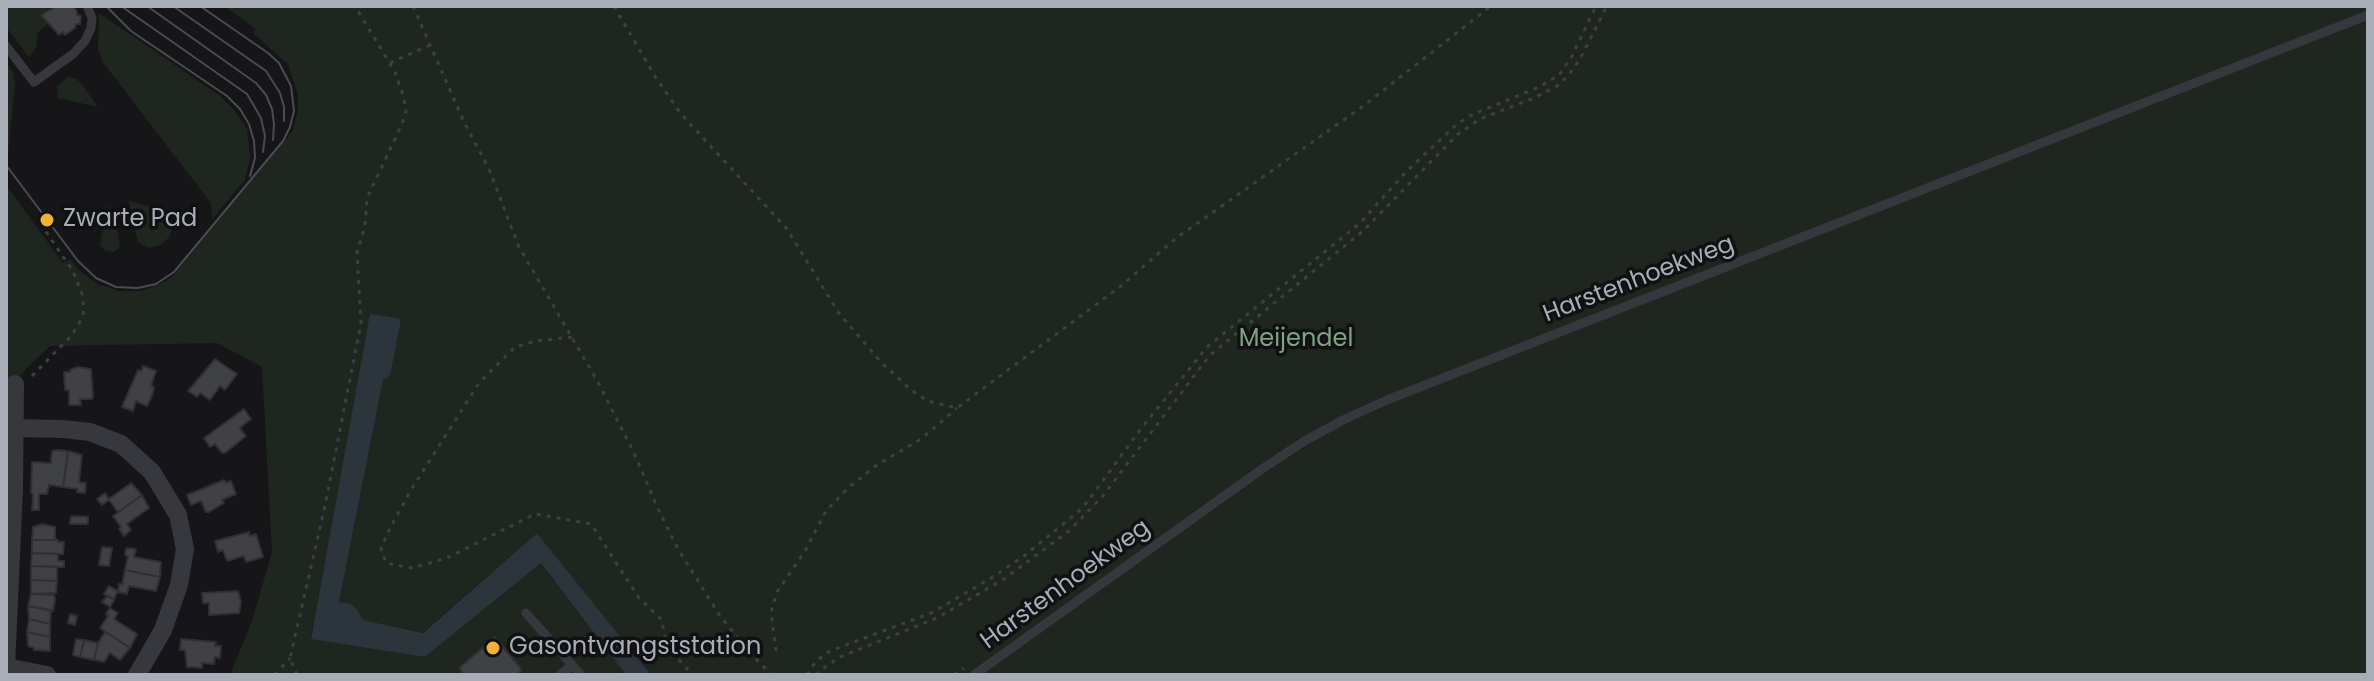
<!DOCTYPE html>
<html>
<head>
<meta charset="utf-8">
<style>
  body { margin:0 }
  #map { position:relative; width:2374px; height:681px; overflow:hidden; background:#161618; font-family:Poppins,sans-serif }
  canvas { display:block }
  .frame { position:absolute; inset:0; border:8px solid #a8adb8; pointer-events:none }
</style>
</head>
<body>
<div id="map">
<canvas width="2374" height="681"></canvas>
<div class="frame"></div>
</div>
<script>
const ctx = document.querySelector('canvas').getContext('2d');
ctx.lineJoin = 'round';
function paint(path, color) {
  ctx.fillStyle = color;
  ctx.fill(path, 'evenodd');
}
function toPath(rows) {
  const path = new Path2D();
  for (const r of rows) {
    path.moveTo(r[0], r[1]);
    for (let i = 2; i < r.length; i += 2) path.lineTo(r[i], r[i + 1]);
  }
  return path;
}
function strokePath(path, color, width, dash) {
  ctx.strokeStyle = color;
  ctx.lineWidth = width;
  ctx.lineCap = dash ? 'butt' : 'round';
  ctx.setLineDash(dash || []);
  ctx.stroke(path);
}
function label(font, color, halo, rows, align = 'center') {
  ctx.font = font + ' Poppins,sans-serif';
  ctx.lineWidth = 7;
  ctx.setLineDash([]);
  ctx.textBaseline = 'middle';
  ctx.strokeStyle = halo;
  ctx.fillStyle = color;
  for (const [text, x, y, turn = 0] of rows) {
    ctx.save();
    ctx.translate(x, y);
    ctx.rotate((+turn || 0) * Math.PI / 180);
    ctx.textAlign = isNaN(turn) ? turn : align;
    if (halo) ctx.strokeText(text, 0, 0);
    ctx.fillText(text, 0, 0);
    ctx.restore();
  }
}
paint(toPath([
  [6,6,56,6,41,14,48,24,38,32,36,48,29,57,6,27],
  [224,6,2368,6,2368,675,651,675,537,533,422,633,363,620,358,610,339,602,383,379,390,376,371,314,311,638,425,657,541,563,626,675,230,675,252,621,272,552,262,367,217,343,50,346,16,379,6,378,6,185,63,263,70,259,80,271,98,284,119,291,141,291,160,284,172,277,293,130,298,109,298,95,288,64,253,33,256,29],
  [99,13,220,96,235,111,247,129,250,158,245,180,212,219,211,203,102,61,98,49],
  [6,61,13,72,15,84,8,156,6,154],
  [67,77,75,78,80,82,98,107,58,98,57,86],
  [129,201,165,210,169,213,173,227,169,237,161,245,149,248,138,242],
  [110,206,116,220,120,247,114,252,106,251,100,245,107,208]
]), '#1e261f');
paint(toPath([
  [370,314,401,319,390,376,383,380,339,602,351,604,358,610,363,620,423,633,537,533,651,675,626,675,541,563,425,657,311,639]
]), '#2c353c');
const building = toPath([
  [57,6,73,6,77,12,77,15,81,16,80,24,76,24,75,28,65,35,63,32,59,35,41,15,57,6],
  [215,359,237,374,225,390,220,386,210,400,200,393,197,397,188,391,215,359],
  [143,366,156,371,151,386,154,387,153,393,147,406,136,401,133,411,122,407,138,370,141,371,143,366],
  [78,367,91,369,93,396,92,399,80,399,81,405,69,405,69,390,65,390,64,372,70,372,70,370,78,367],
  [244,409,251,419,240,428,246,436,225,453,222,453,215,444,210,447,204,438,244,409],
  [58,450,68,451,63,487,49,485,47,494,39,494,39,510,32,510,33,494,31,493,32,462,51,463,52,451,58,450],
  [68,451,82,455,79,482,86,483,85,493,77,492,78,489,63,487,68,451],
  [224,480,226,483,231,481,236,494,222,500,224,503,209,512,206,512,201,501,191,505,187,495,224,480],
  [131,483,142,495,118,512,109,500,102,505,97,499,105,493,109,499,131,483],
  [142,495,149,508,127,524,131,530,124,536,119,529,121,527,113,516,142,495],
  [71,516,88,517,88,524,70,524,71,516],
  [42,524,55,527,55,539,58,540,32,540,33,527,42,524],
  [249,532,250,536,256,534,263,557,246,562,244,556,227,561,223,550,218,552,215,541,249,532],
  [32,540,58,540,58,542,64,542,63,554,32,553,32,540],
  [102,547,112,548,109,566,99,565,102,547],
  [126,548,136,549,134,557,161,562,160,577,125,570,128,556,125,555,126,548],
  [32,553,58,554,58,561,64,561,64,567,31,566,32,553],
  [31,566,57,567,57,581,31,580,31,566],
  [125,570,160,577,156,591,129,586,127,594,118,592,119,584,122,585,125,570],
  [31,580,57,581,56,593,31,594,31,580],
  [109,586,118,591,114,599,104,594,109,586],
  [238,591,241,602,239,613,209,615,209,603,203,603,202,593,238,591],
  [31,594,54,595,55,599,53,611,28,606,31,594],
  [107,596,114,600,110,607,102,602,107,596],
  [28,606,51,610,50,624,29,619,28,606],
  [110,608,118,613,114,619,137,634,130,648,100,628,108,616,106,614,110,608],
  [70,614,77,616,75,625,68,623,70,614],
  [29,619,50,624,50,637,27,632,29,619],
  [27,632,50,637,50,651,34,650,34,648,28,646,27,632],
  [105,632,130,648,120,660,110,653,104,662,94,660,98,643,105,632],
  [495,637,522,670,516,675,464,675,459,668,495,637],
  [76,639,84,640,80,657,73,655,76,639],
  [181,639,216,642,215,646,221,646,220,658,215,657,214,664,202,663,202,668,187,667,185,650,180,650,181,639],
  [84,640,98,643,94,660,80,657,84,640]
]);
paint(building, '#404145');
strokePath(building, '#303034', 2);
strokePath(toPath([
  [413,6,464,122,489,169,519,247,599,384,634,453,658,509,678,549,720,616,754,657,772,675],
  [614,6,656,78,681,114,787,229,838,312,880,361,911,390,928,401,957,408,1121,286,1175,239,1362,107,1491,6],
  [390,63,430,45],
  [572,337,536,341,515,347,479,383,411,490,391,526,381,548,386,563,411,568,447,558,535,514,591,524,639,598,662,620,666,646,693,675],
  [32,376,72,335,82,318,84,310,82,294,73,271,42,226],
  [776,651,771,612,777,592,805,551,826,511,848,488,877,465,921,439,957,408],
  [275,675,290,658],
  [297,675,290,658,325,506,361,323,357,253,365,226,367,198,402,124,406,112,404,98,395,72,355,6],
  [807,675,816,661,830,651,931,613,988,580,1024,556,1078,512,1088,501,1140,430,1207,347,1359,224,1407,171,1455,126,1469,116,1539,87,1559,75,1572,56,1596,6],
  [816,675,822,669,840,657,937,618,1004,579,1069,531,1102,497,1210,355,1362,232,1458,134,1480,119,1534,98,1557,86,1568,76,1580,59,1607,6],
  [954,675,964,668]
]), '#3d3f44', 3, [4, 6]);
strokePath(toPath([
  [6,46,34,82,73,54,85,41,91,28,92,18,87,6],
  [526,613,581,675],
  [560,675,572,665],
  [974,675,1262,469,1303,442,1343,420,1387,400,2368,15]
]), '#37383d', 9);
strokePath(toPath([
  [15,384,14,488,6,667,47,675],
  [15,428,63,429,90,432,121,444,152,472,178,515,185,549,179,585,163,630,137,675]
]), '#37383d', 18);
strokePath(toPath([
  [106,6,131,31,227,96,240,109,249,124,254,141,255,158,250,176],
  [121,6,247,94,261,118,265,136,263,152],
  [147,6,256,83,266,95,272,109,274,124,273,140],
  [173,6,266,71,280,93,284,107,284,121],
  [6,165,78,261,96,278,116,287,138,288,156,284,174,272,283,141,290,127,294,111,291,86,279,63,268,53,200,6]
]), '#4a4c52', 2);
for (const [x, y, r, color] of [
  [47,220,8,"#f2b134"],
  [493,648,8,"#f2b134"]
]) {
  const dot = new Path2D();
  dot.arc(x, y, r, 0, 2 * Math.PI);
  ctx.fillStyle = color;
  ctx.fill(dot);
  strokePath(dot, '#111113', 3);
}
label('24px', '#a8adb8', '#111113', [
  ["Zwarte Pad",63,220],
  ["Gasontvangststation",509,648]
], 'left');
label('24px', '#a8adb8', '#111113', [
  ["Harstenhoekweg",1639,280,-21],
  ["Harstenhoekweg",1066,585,-36]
]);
label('24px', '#7fa381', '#111113', [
  ["Meijendel",1296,340]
]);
</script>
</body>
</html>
